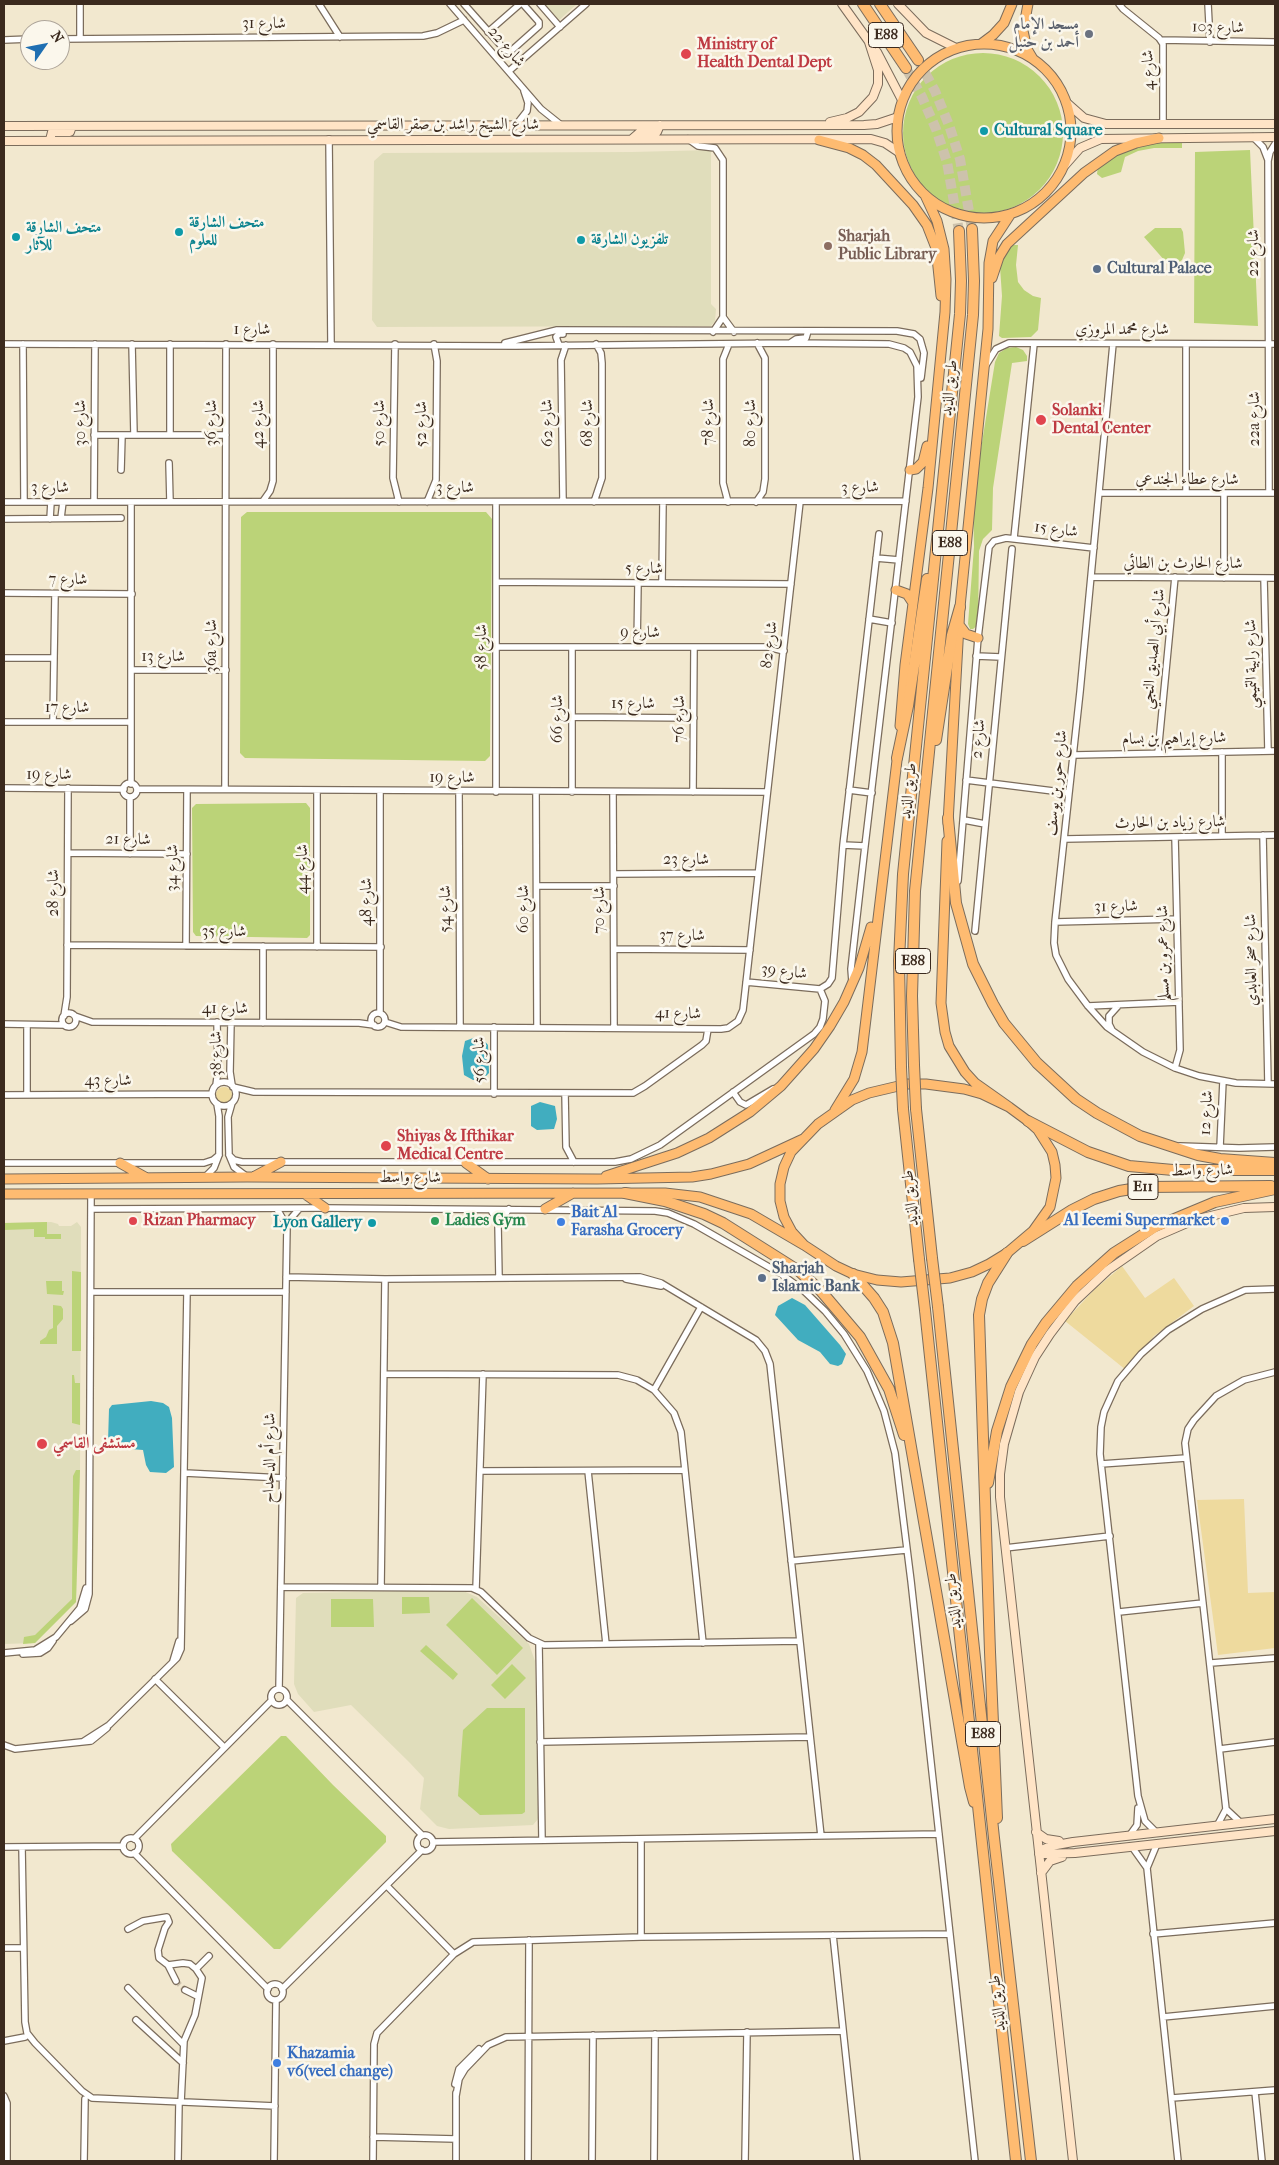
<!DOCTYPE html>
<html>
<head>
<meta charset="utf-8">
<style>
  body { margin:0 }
  #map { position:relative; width:1279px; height:2165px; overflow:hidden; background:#f2e8cf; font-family:"IM FELL French Canon",serif }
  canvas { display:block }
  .frame { position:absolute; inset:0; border:5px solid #3b2a1e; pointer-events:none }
  .north { position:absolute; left:20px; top:20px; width:50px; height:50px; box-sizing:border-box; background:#fbf7ec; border:1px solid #aea59a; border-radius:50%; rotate:57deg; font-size:14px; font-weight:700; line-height:20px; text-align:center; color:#3b2a1e }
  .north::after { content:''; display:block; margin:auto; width:18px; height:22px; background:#1f6fb2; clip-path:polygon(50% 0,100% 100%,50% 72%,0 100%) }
</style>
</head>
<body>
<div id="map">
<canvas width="1279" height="2165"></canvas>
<div class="frame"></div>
<div class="north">N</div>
</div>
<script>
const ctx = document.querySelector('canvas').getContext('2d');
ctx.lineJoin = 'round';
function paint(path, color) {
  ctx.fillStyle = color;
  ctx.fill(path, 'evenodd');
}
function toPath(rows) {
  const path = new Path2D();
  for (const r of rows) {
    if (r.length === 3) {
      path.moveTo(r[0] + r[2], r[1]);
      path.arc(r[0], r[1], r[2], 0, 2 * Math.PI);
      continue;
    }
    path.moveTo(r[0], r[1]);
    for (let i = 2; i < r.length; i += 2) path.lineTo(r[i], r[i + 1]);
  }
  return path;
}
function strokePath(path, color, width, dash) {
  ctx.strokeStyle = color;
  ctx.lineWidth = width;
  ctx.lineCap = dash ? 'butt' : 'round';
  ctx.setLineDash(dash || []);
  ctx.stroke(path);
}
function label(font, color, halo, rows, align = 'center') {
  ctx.font = font + ' "IM FELL French Canon",Amiri,serif';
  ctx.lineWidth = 5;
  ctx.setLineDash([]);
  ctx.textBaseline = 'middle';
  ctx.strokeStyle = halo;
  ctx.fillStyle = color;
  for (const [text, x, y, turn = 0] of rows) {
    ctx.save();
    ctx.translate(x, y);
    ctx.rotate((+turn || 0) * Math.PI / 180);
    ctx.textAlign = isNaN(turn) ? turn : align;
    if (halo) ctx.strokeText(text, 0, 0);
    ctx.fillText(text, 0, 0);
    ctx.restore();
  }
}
paint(toPath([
  [542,4,577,4,558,21],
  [711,150,711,304,716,309,715,321,711,326,377,327,372,320,374,161,383,153,632,152],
  [51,1222,58,1224,59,1226,71,1226,77,1222,81,1227,80,1470,76,1602,35,1643,4,1644,4,1223],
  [461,1590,477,1597,529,1644,535,1661,538,1819,533,1825,449,1829,437,1826,420,1809,424,1778,409,1762,351,1705,314,1712,298,1694,294,1684,296,1598,303,1593]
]), '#e0ddbb');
paint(toPath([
  [983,133,80],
  [1178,141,1182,142,1182,148,1154,148,1138,151,1125,157,1121,172,1102,178,1097,174,1098,166,1121,152,1155,142],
  [1250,150,1258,326,1194,323,1195,152],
  [1155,228,1181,228,1183,232,1185,253,1182,260,1178,263,1171,265,1165,261,1144,237],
  [1012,245,1018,245,1016,265,1018,282,1024,290,1033,296,1041,298,1038,330,1031,337,1002,338,999,336,1002,296,1000,267,1005,253],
  [1016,347,1023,350,1027,356,1027,361,1012,363,993,488,992,530,983,539,979,551,978,625,973,629,970,629,968,624,974,547,973,498,995,362,999,353,1007,348],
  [247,512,486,512,492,519,490,756,485,761,245,758,240,753,241,517],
  [306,803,310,808,310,935,307,938,196,936,193,932,192,808,196,804],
  [47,1222,47,1234,61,1234,61,1239,45,1239,45,1237,34,1237,34,1229,4,1230,4,1223],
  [72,1271,81,1272,81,1351,72,1351],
  [46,1281,62,1281,62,1291,64,1291,63,1295,47,1294],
  [53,1305,61,1306,63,1309,63,1319,57,1326,57,1344,40,1344,40,1341,46,1337,49,1330,53,1328],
  [72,1375,74,1375,75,1383,80,1383,80,1425,72,1423],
  [76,1470,80,1470,76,1602,35,1643,23,1644,24,1637,35,1635,72,1599,73,1476],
  [402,1597,429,1597,430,1613,402,1614],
  [472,1598,523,1648,497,1675,446,1625],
  [331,1599,373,1599,374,1627,331,1627],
  [426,1645,458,1674,453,1680,420,1651],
  [512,1664,526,1678,505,1699,491,1685],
  [487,1708,525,1708,525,1812,522,1814,480,1815,458,1796,463,1730],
  [281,1736,286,1736,333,1785,386,1836,386,1842,280,1949,274,1949,172,1851,171,1844]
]), '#bbd378');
paint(toPath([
  [224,1095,8],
  [1122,1266,1145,1298,1174,1278,1194,1306,1154,1336,1126,1370,1065,1321,1094,1290],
  [1244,1499,1248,1593,1275,1592,1275,1648,1218,1655,1197,1500]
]), '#eeda9e');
paint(toPath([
  [476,1037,483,1039,488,1045,489,1073,483,1079,473,1080,464,1075,462,1056,465,1041],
  [540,1102,555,1106,557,1119,554,1129,537,1130,531,1126,531,1106],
  [792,1298,805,1305,840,1345,846,1354,842,1364,838,1366,830,1364,820,1352,798,1340,775,1315,778,1306],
  [151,1401,163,1403,169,1407,172,1418,174,1467,166,1473,150,1472,146,1465,143,1450,117,1448,108,1442,109,1409,112,1405]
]), '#41adbf');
strokePath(toPath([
  [176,1981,185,1990]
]), '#cdc2ac', 5.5, [5.5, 3]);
strokePath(toPath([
  [918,60,935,91,949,125,960,159,972,229],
  [906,68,922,97,936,129,947,162,959,231]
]), '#cdc2ac', 10, [10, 5]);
const street = toPath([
  [80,4,80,38],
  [319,4,340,37],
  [450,4,541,109,561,125],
  [464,4,504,49,508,51,512,50,539,26,539,22,523,4],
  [540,4,560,27],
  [1119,4,1123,9,1159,38,1163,44,1163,124],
  [1208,4,1210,42],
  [488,32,520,4],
  [60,39,423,36,437,33,464,20],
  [4,40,30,39],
  [1161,40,1275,42],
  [509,71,586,4],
  [516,125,527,111,528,103,524,91],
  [1253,137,1263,147,1268,160],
  [329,139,331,344],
  [688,139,698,146,715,148,723,160,723,317,713,332],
  [723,317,734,332],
  [505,343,557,330,897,331,914,334,920,339,924,353,921,378],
  [790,343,796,339,806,338,808,331],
  [4,344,516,346,790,343,889,344,904,348,910,352,917,366,918,397,865,846,851,969,852,982],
  [23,344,24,502],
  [132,344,134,435],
  [395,344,393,478,399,502],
  [1113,344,1080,692,1055,922,1054,943,1056,955,1068,979,1088,1006,1107,1027,1143,1052,1175,1068,1199,1076,1236,1083,1275,1084],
  [559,345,556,337,559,334,563,334],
  [986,365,996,349,1009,343,1275,344],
  [94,435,226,435],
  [170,435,170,344],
  [169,463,170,502],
  [121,470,122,435],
  [1099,493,1275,493],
  [1186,493,1186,344],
  [1224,493,1224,578],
  [1269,493,1268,161,1270,152,1275,144],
  [263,501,270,491,273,481,273,344],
  [563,501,561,360,566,345],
  [4,502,906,501],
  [94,502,95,344],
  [427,502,436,480,437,361,434,344],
  [496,502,496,792],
  [594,502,602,478,602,363,601,353,596,344],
  [728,502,723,483,723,359,729,344],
  [756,502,763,492,765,479,765,358,757,343],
  [61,518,63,502],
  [4,519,121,518],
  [50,519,51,502],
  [1014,538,1034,344],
  [876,558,899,560],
  [1091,577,1275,578],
  [1264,578,1268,751],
  [496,582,791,584],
  [662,583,663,502],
  [4,593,132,594],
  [869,619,892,623],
  [496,647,768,647,784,651],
  [637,647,638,583],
  [976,656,1001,657],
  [4,658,54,658],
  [131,670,226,670],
  [572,717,694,718],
  [4,722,131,722],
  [53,722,55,594],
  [1222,752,1222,835],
  [1158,753,1175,577],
  [1074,755,1275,751],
  [966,780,1069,793],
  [130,790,7],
  [131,784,131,502],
  [4,788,124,789],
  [137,789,767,792],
  [225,789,226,344],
  [849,790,872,793],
  [317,791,317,947],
  [459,792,460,1027],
  [536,792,537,1027],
  [572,792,572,647],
  [613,792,614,1027],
  [693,792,694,647],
  [130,797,130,854],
  [964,820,985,824],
  [1263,835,1268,1084],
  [1175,837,1180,1050,1175,1068],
  [1065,839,1275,835],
  [843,845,865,846],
  [68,853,187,854],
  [614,874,758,873],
  [958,881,978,638,989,547,994,541,1006,538,1094,548],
  [538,886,614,886],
  [1055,922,1177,919],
  [975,931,1012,549],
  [67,945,381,947],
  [186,946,187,790],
  [263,946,263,1023],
  [614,949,750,950],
  [746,982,820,989],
  [820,989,828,984,832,978,843,845,879,534],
  [1088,1006,1179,1002],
  [380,1013,380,791],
  [69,1020,7],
  [378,1020,7],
  [64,1016,67,997,68,788],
  [75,1016,92,1022,359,1023,374,1025],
  [231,1022,230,1072,232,1085],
  [385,1022,401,1027,721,1029,728,1028,738,1021,743,1010,800,502],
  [4,1024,64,1025],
  [27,1025,27,1095],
  [494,1027,494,1094],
  [1112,1030,1109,1024,1109,1016,1118,1006],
  [224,1094,12],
  [216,1085,218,1070,217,1022],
  [233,1087,254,1092,633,1093,645,1086,702,1045,706,1041,708,1029],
  [733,1092,740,1102,746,1105,773,1089],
  [565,1093,566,1147,574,1162],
  [4,1095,212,1094],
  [232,1103,228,1117,229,1155,234,1167,246,1176],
  [1180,1146,1239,1148,1275,1147],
  [1220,1147,1223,1081],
  [229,1155,234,1160,242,1162,615,1162,631,1159,660,1145,814,1034,820,1027,823,1019,825,1001,820,989],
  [4,1163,204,1163,213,1160,219,1155],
  [205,1177,214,1168,219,1155,219,1116,217,1104],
  [91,1209,325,1208,655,1211,668,1213,694,1224,781,1274,803,1290,825,1311,844,1334,867,1371,884,1411,895,1453,911,1581,975,2161],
  [277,1209,287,1226],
  [491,1210,498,1224,499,1278],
  [498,1224,509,1209],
  [286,1277,385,1279,640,1277,661,1283,756,1340,765,1351,770,1364,821,1836],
  [626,1279,661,1286],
  [91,1292,286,1292],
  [384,1374,618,1375,637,1380,654,1390,674,1413,681,1432,703,1643],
  [654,1390,701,1307],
  [1101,1464,1186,1458],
  [480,1471,685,1470],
  [588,1471,606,1644],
  [185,1473,283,1478],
  [1005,1548,1110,1536],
  [791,1561,906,1550],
  [281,1587,472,1588,481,1592,529,1638,544,1645,799,1641],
  [381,1587,385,1279],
  [476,1589,483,1374],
  [1119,1612,1203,1603],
  [71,1621,85,1609,89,1594,91,1194],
  [539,1644,542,1840],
  [4,1653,35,1650,56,1637,80,1608,86,1588],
  [23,1654,40,1653,48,1648,53,1641],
  [173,1661,179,1641],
  [1211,1663,1275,1658],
  [155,1679,224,1747],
  [279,1689,287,1226,292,1217,299,1209],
  [279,1697,8],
  [287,1700,422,1835],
  [84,1741,109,1725,177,1658,181,1649,187,1292],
  [540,1742,810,1737],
  [4,1745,15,1749,91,1741,107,1728],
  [1220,1749,1275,1742],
  [1226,1809,1241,1823],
  [1217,1826,1226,1809,1185,1443,1188,1429,1194,1420,1216,1396,1244,1380,1275,1372],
  [1156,1832,1145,1821,1138,1796,1100,1454,1101,1427,1104,1412,1118,1381,1141,1354,1168,1330,1202,1309,1245,1290,1275,1289],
  [425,1843,8],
  [1129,1836,1137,1825,1138,1808],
  [131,1846,8],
  [134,1839,272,1700],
  [433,1842,939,1834],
  [1157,1844,1147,1868,1178,2161],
  [4,1847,123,1846],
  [22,1847,25,2022,27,2033,35,2043,82,2091,92,2098,275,2106],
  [1132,1847,1147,1868],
  [134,1853,268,1989],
  [387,1886,454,1954],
  [128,1929,143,1921,167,1917,169,1922,165,1928,158,1950,159,1958,168,1965,183,1963,190,1964,196,1969,202,1978,195,2015,184,2041,181,2102],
  [1153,1934,1275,1923],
  [833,1935,857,2161],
  [641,1937,641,1839],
  [4,1948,22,1948],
  [168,1965,176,1981],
  [196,1969,209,1956],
  [275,1992,8],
  [128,1988,183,2044],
  [282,1989,422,1850],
  [185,1990,197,1996],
  [1163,2017,1275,2006],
  [136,2020,183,2063],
  [4,2041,25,2037],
  [455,2084,459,2069,479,2049],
  [1255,2092,1262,2161],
  [456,2093,456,2161],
  [4,2096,7,2103,7,2161],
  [456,2096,459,2079,465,2069,488,2045,506,2037,843,2031],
  [1172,2098,1275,2090],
  [373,2137,456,2139],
  [84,2161,85,2099],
  [178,2161,179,2102],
  [274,2161,276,2000],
  [373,2161,374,2044,377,2033,454,1954,473,1942,641,1937,950,1934],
  [528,2161,529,1940],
  [592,2161,593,2035],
  [654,2161,655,2034],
  [745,2161,747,2032]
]);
const secondary = toPath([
  [842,4,870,43],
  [898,4,926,33,956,48],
  [877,52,902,100],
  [1067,103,1084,118,1106,124,1275,124],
  [830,122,847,118,859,112,873,97,878,84,878,70,868,39],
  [4,126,864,125,877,124,898,117],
  [632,139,639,133,657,132,660,125],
  [50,140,52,132,70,132,72,126],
  [4,141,871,139,885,143,900,153],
  [1065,165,1080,148,1101,139,1275,137],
  [1036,1832,1046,1839,1059,1841],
  [1039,1851,1051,1846,1073,1842,1275,1819],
  [1039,1854,1075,1853,1275,1831],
  [1041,1873,1050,1861,1062,1857],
  [1073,2161,1000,1497,1000,1474,1004,1444,1019,1392,1035,1357,1050,1334,1075,1301,1108,1270,1157,1236,1194,1220,1244,1208,1275,1207]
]);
const primary = toPath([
  [1028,4,1023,31,1027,49,1033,59],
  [984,131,87],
  [981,44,993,35,1004,23,1012,4],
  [819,140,849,148,863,155,876,165,913,205,927,225,936,248,941,296],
  [992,278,999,257,1007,244,1084,173,1115,151,1136,143,1159,138],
  [910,470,916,469,923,462,927,446],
  [896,590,907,594,913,603],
  [960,626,966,634,978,638],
  [900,726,905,665,928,488,945,312,946,279,944,249,937,221,925,195],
  [948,823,960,607,988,329,989,263,993,241,1010,215],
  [947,841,941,1003,945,1032,949,1046,965,1072,975,1083,1009,1107],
  [907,1084,926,1084,964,1089,982,1094,1009,1107,1028,1121,1038,1130,1052,1152,1055,1165,1056,1178,1050,1207,1033,1231,1007,1253,989,1264,972,1272,950,1278,901,1282,877,1280,853,1274,836,1266,804,1245,792,1232,784,1217,780,1201,780,1184,784,1167,791,1152,818,1124,852,1100,869,1093,907,1084],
  [835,1110,854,1079,862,1052,898,752],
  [120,1163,145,1177],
  [466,1163,488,1179],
  [255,1176,281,1162],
  [606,1176,677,1153,709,1138,750,1112,781,1086,814,1049,830,1026,844,1002,859,968,871,927],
  [4,1179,247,1177,597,1179,692,1177,711,1174,749,1164,803,1139],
  [4,1194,665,1193,700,1197,751,1214,804,1245],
  [305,1194,325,1208],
  [545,1209,573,1193]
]);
const highway = toPath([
  [863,4,906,68],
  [880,4,918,60],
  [936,740,952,635,960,607],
  [897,758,908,706,927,579],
  [948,818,956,903,973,964,993,1004,1004,1023,1037,1063,1076,1099,1097,1113,1140,1136,1198,1155,1220,1159,1275,1163],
  [914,1065,912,996,915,891,973,315,974,281,972,229],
  [901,1067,899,961,903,874,960,314,961,281,959,231],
  [903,1109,919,1259],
  [916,1109,932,1258],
  [1028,1121,1088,1152,1129,1166,1173,1170,1275,1170],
  [625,1193,665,1201,704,1214,723,1223,799,1271,821,1291,860,1337,889,1389,904,1435],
  [1023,1241,1072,1210,1094,1199,1119,1191,1144,1187,1271,1186],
  [853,1274,874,1298,883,1312,893,1343,970,1787,974,1802],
  [938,1307,994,1838,1031,2161],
  [925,1310,1016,2161],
  [988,1483,997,1431,1011,1387,1032,1344,1046,1323,1077,1286,1114,1253,1155,1227,1215,1202,1275,1189],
  [997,1818,990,1652,979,1315,982,1299,988,1283,1007,1253]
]);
strokePath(street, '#7b6c5c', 8);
strokePath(secondary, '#7b6c5c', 10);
strokePath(primary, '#7b6c5c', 11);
strokePath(highway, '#7b6c5c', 12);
strokePath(street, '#fff', 5.5);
strokePath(secondary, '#ffe4c6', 8);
strokePath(primary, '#febb71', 9);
strokePath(highway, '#febb71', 10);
const highwayBridge = toPath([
  [914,1065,916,1109],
  [901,1067,903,1109],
  [932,1258,938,1307],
  [919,1259,925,1310]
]);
strokePath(highwayBridge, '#7b6c5c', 12, []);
strokePath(highwayBridge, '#febb71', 10);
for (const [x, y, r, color] of [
  [1089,34,5,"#6b7280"],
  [686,54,6,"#e0444e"],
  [984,131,5,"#0f9aa8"],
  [179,232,5,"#0f9aa8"],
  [16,237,5,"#0f9aa8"],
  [581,240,5,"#0f9aa8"],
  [828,246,5,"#8d6e63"],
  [1097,269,5,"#5c6f8a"],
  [1041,420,6,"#e0444e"],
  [386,1146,6,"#e0444e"],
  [133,1221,5,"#e0444e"],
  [435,1221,5,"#2e9e5b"],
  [1225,1221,5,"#3f7fe0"],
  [561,1222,5,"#3f7fe0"],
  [372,1223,5,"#0f9aa8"],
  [762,1278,5,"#5c6f8a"],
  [42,1444,6,"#e0444e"],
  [277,2063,5,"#3f7fe0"]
]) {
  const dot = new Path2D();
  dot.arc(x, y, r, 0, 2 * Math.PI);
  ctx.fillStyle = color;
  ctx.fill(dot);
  strokePath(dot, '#fbf7ec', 2);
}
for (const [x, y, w] of [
  [886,35,35],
  [950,543,35],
  [913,961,35],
  [1143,1187,30],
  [983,1734,35]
]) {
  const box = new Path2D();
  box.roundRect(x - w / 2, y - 12.5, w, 25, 4);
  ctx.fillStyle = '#fbf7ec';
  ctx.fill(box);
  strokePath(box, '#3b2a1e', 1);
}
label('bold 15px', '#3b2a1e', null, [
  ["E88",886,35],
  ["E88",950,543],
  ["E88",913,961],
  ["E11",1143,1187],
  ["E88",983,1734]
]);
label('16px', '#3b2a1e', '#fbf7ec', [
  ["شارع 31",264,24],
  ["شارع 103",1218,28,1],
  ["شارع 22",506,47,49],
  ["شارع 4",1149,70,-92],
  ["شارع الشيخ راشد بن صقر القاسمي",453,125],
  ["شارع 22",1254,253,-90],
  ["شارع 1",252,330],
  ["شارع محمد المروزي",1122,330],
  ["طريق الذيد",950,388,-84],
  ["22a شارع",1255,419,-90],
  ["شارع 78",709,422,-90],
  ["شارع 30",81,423,-90],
  ["شارع 36",212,423,-90],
  ["شارع 50",380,423,-90],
  ["شارع 62",548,423,-91],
  ["شارع 68",588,423,-90],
  ["شارع 80",751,423,-90],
  ["شارع 42",259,424,-90],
  ["شارع 52",422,424,-90],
  ["شارع عطاء الجندعي",1187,480],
  ["شارع 3",50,488],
  ["شارع 3",455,488],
  ["شارع 3",860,488,-1],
  ["شارع 15",1056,530,7],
  ["شارع الحارث بن الطائي",1183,564],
  ["شارع 5",644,569],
  ["شارع 7",68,580],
  ["شارع 9",640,633],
  ["شارع 82",770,645,-83],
  ["36a شارع",212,646,-90],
  ["شارع 58",482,647,-90],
  ["شارع أبي الصديق النجي",1154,649,-84],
  ["شارع 13",163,657],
  ["شارع رابية التميمي",1252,664,-91],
  ["شارع 15",633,704],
  ["شارع 17",67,708],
  ["شارع 66",558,719,-90],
  ["شارع 76",680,719,-90],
  ["شارع 2",979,739,-85],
  ["شارع إبراهيم بن بسام",1174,739,-1],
  ["شارع 19",49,775],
  ["شارع 19",452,778],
  ["شارع حور بن يوسف",1057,783,-84],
  ["طريق الذيد",909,791,-84],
  ["شارع زياد بن الحارث",1170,823,-1],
  ["شارع 21",128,840,1],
  ["شارع 23",686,860],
  ["شارع 34",173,868,-89],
  ["شارع 44",303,869,-90],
  ["شارع 28",54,893,-90],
  ["شارع 48",367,902,-90],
  ["شارع 31",1116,907,-1],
  ["شارع 54",446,909,-90],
  ["شارع 60",524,909,-90],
  ["شارع 70",600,910,-90],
  ["شارع 35",224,932],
  ["شارع 37",682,936],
  ["شارع عمرو بن مسلم",1164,953,-91],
  ["شارع صخر العابدي",1252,960,-91],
  ["شارع 39",784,972,6],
  ["شارع 41",225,1009],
  ["شارع 41",678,1014,1],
  ["شارع 38",217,1054,-91],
  ["شارع 56",480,1060,-91],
  ["شارع 43",108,1081],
  ["شارع 12",1207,1113,-87],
  ["شارع واسط",1202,1171,-1],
  ["شارع واسط",410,1178],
  ["طريق الذيد",911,1198,-96],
  ["شارع أم الدحداح",270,1458,-89],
  ["طريق الذيد",954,1601,-96],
  ["طريق الذيد",998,2003,-96]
]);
label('bold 16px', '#5b616d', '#fbf7ec', [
  ["مسجد الإمام",1079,25],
  ["أحمد بن حنبل",1079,43]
], 'right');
label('bold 16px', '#be3a42', '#fbf7ec', [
  ["Ministry of",697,45],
  ["Health Dental Dept",697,63],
  ["Solanki",1052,411],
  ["Dental Center",1052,429],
  ["Shiyas & Ifthikar",397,1137],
  ["Medical Centre",397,1155],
  ["Rizan Pharmacy",143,1221],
  ["مستشفى القاسمي",53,1444]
], 'left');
label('bold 16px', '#0d838f', '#fbf7ec', [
  ["Cultural Square",994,131],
  ["متحف الشارقة",189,223],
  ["للعلوم",189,241],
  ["متحف الشارقة",26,228],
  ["للآثار",26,246],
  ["تلفزيون الشارقة",591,240],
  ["Lyon Gallery",362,1223,"right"]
], 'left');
label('bold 16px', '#785e54', '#fbf7ec', [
  ["Sharjah",838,237],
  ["Public Library",838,255]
], 'left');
label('bold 16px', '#4e5e75', '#fbf7ec', [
  ["Cultural Palace",1107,269],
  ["Sharjah",772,1269],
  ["Islamic Bank",772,1287]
], 'left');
label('bold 16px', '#366cbe', '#fbf7ec', [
  ["Bait Al",571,1213],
  ["Farasha Grocery",571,1231],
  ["Al Ieemi Supermarket",1215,1221,"right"],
  ["Khazamia",287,2054],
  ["v6(veel change)",287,2072]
], 'left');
label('bold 16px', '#27864d', '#fbf7ec', [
  ["Ladies Gym",445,1221]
], 'left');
</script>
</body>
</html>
